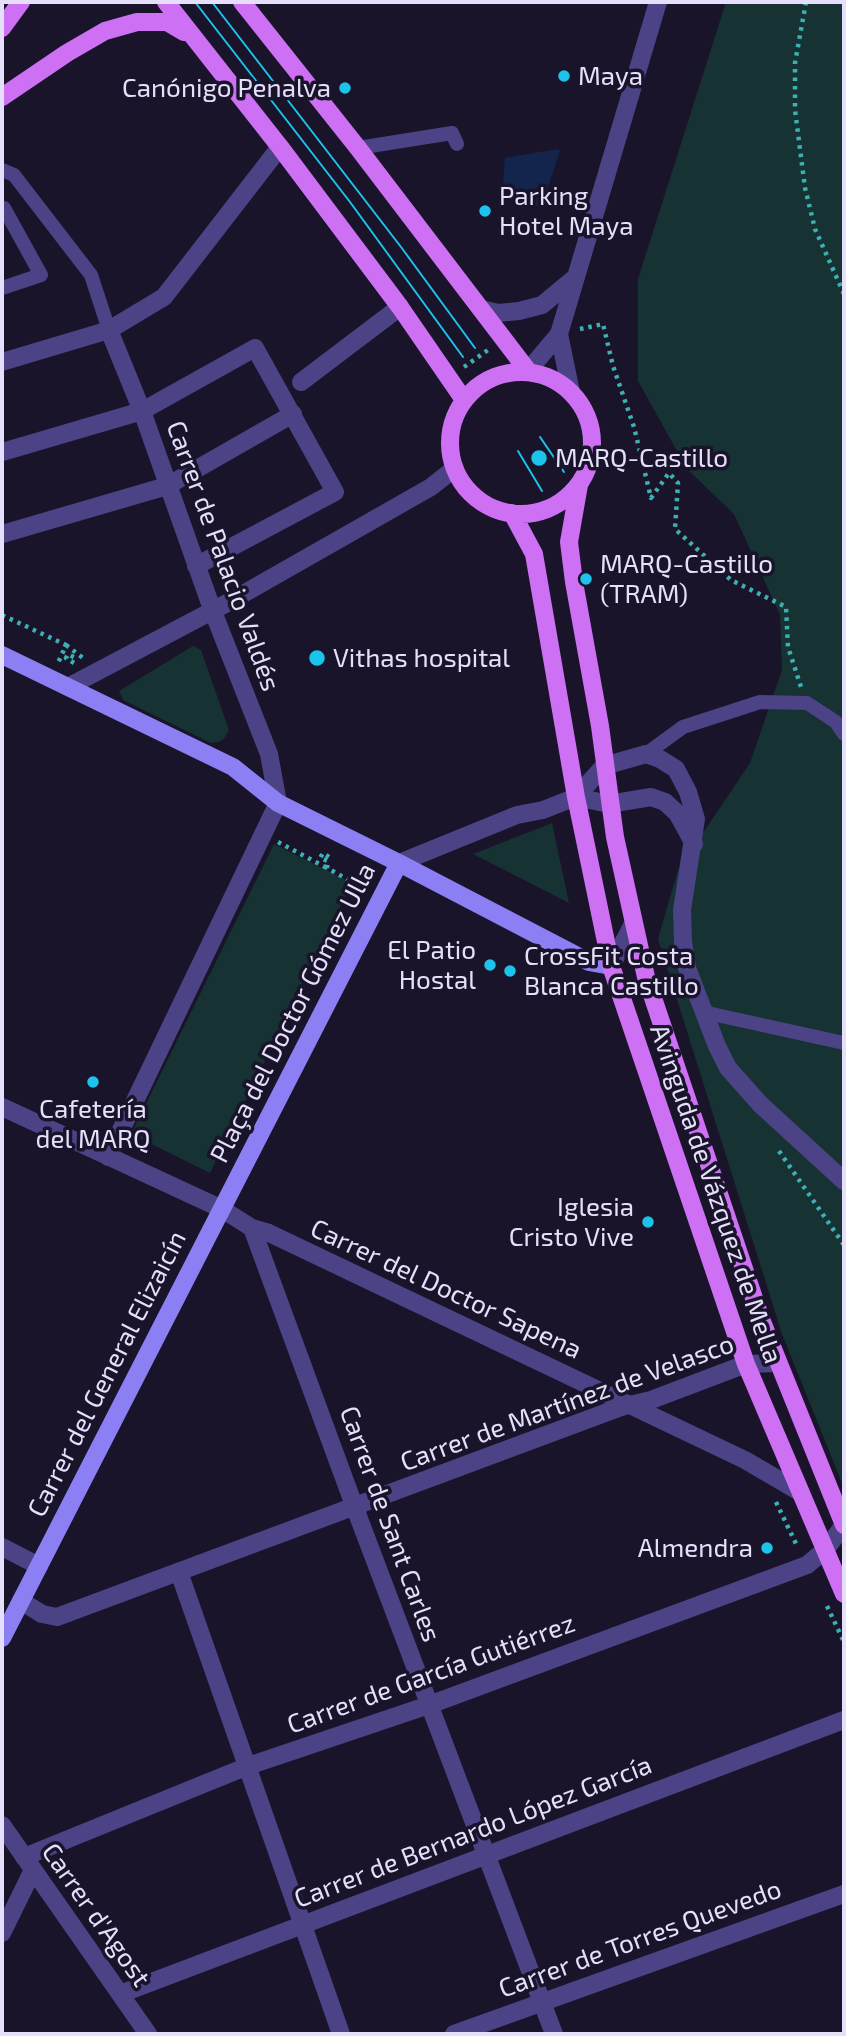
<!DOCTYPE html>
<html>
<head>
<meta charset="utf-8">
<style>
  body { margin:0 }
  #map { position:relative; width:846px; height:2036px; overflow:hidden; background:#19142a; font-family:"Exo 2",sans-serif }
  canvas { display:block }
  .frame { position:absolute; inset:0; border:4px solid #e5dffc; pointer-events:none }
</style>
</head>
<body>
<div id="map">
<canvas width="846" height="2036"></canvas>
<div class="frame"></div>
</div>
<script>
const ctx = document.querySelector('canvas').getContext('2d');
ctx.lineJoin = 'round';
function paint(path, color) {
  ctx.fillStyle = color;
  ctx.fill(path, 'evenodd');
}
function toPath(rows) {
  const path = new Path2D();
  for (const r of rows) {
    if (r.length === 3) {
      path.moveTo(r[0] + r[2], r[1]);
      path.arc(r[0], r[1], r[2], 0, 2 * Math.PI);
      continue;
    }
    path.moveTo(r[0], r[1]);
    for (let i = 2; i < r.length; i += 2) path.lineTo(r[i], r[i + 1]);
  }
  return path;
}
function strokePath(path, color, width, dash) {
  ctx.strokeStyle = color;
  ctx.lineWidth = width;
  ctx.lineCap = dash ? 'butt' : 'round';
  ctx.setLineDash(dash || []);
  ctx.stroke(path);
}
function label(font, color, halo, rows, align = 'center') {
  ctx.font = font + ' "Exo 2",sans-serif';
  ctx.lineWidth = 7;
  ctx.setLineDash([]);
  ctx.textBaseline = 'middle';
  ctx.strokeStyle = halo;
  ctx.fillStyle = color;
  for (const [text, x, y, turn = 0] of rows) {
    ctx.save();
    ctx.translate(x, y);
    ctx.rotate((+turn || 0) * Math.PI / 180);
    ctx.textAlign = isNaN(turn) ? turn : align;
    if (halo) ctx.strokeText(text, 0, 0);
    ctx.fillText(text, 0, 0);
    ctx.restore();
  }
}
paint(toPath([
  [726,2,844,2,844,1488,782,1334,658,939,678,870,750,763,782,670,780,615,734,514,687,469,638,381,638,279],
  [193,646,201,650,229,730,224,739,218,742,211,743,123,700,119,691],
  [552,823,569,903,473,854],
  [274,844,352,883,210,1173,131,1134]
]), '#173233');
paint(toPath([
  [558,149,560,151,541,208,505,188,503,186,505,158]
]), '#14254d');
strokePath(toPath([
  [806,2,795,63,795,110,805,188,815,229,844,294],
  [580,329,603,324,613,366,634,427,651,498,669,473,678,483,675,529,731,580,786,607,788,647,801,687],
  [464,367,488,350],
  [2,615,66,645,58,663],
  [66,645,83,658],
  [74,663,66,658,68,654,75,658],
  [278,842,327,868],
  [329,857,323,853,320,858,328,861,327,868,365,889],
  [779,1151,844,1245],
  [776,1502,798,1548],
  [827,1606,844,1642]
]), '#3cb0b3', 4.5, [3.5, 5]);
strokePath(toPath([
  [358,148,452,133,457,144],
  [2,170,14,175,91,275,109,330],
  [2,209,4,208,41,275,2,288],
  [646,754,683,727,760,702,807,703,836,722,844,734],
  [703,1012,844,1043]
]), '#4b4385', 14);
strokePath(toPath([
  [481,309,498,313,519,311,542,305,576,277],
  [559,334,571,392],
  [2,362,109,330,164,297,280,147],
  [528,371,559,334,658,2],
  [301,382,400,307],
  [2,452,142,411,255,348,335,492,196,566],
  [2,534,167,486,293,414],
  [68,687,229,602,431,487,455,468],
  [576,797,609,804,651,797,665,802,677,813,694,844],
  [399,863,517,815,543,810,576,797,604,766,646,754,660,759,676,769,688,792,696,819,682,910,683,942,687,968,717,1046,728,1068,760,1104,844,1181],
  [611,966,633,924],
  [2,1107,222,1209,252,1228,269,1233,745,1460,798,1491],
  [108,1157,278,803,269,754,212,609,142,411,109,330],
  [252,1228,355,1508,554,2034],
  [2,1547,39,1566],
  [179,1572,341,2034],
  [21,1601,42,1614,57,1617,621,1407,651,1400,746,1364,778,1363],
  [2,1825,148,2034],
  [24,1857,248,1766,429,1705,807,1565,825,1550,844,1525],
  [2,1933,33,1870],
  [120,1994,844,1720],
  [454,2034,844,1894]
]), '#4b4385', 18);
strokePath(toPath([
  [2,655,233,767,278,803,399,863,589,962,611,966],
  [2,1638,399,863]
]), '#8c7ff4', 18);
strokePath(toPath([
  [166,2,280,147,400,307,464,400],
  [242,2,358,148,528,371],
  [2,28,21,2],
  [2,97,67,53,105,31,137,22,167,22,184,32],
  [521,443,71],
  [579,485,569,542,574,582,600,726,615,837,646,977,761,1319,844,1525],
  [512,513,534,554,576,797,611,966,746,1364,844,1594]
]), '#cd70f3', 18);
strokePath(toPath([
  [195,2,350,202,463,357],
  [212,2,401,247,475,348],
  [540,437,564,472],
  [518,451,542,491]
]), '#1cc4eb', 2);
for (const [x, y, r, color] of [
  [564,76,7,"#1cc4eb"],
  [345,88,7,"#1cc4eb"],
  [485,211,7,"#1cc4eb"],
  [539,458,9,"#1cc4eb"],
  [586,579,7,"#1cc4eb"],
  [317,658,9,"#1cc4eb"],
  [490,965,7,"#1cc4eb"],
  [510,971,7,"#1cc4eb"],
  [93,1082,7,"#1cc4eb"],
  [648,1222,7,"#1cc4eb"],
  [767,1548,7,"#1cc4eb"]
]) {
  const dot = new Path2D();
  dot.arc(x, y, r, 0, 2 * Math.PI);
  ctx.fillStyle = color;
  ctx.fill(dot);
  strokePath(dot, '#19142a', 2.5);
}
label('26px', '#e5dffc', '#19142a', [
  ["Maya",578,76],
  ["Canónigo Penalva",331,88,"right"],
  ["Parking",499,196],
  ["Hotel Maya",499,226],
  ["MARQ-Castillo",555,458],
  ["MARQ-Castillo",600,564],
  ["(TRAM)",600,594],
  ["Vithas hospital",333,658],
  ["El Patio",476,950,"right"],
  ["Hostal",476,980,"right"],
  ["CrossFit Costa",524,956],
  ["Blanca Castillo",524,986],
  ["Cafetería",93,1109,"center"],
  ["del MARQ",93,1139,"center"],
  ["Iglesia",634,1207,"right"],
  ["Cristo Vive",634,1237,"right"],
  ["Almendra",753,1548,"right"]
], 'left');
label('26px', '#e5dffc', '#19142a', [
  ["Carrer de Palacio Valdés",223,556,70],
  ["Plaça del Doctor Gómez Ulla",293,1013,-63],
  ["Avinguda de Vázquez de Mella",716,1194,71],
  ["Carrer del Doctor Sapena",446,1289,25],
  ["Carrer del General Elizaicín",107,1374,-63],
  ["Carrer de Martínez de Velasco",567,1403,-20],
  ["Carrer de Sant Carles",390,1524,70],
  ["Carrer de García Gutiérrez",431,1674,-20],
  ["Carrer de Bernardo López García",473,1832,-21],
  ["Carrer d'Agost",96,1915,55],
  ["Carrer de Torres Quevedo",640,1939,-20]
]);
</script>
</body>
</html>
